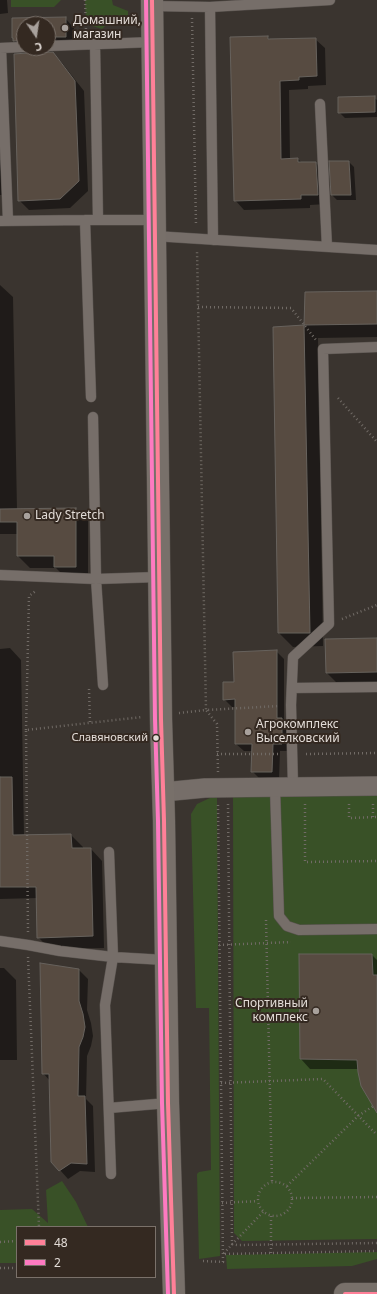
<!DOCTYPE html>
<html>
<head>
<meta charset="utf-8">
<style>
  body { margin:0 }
  #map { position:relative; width:377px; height:1294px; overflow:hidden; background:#3a342f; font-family:"Noto Sans",sans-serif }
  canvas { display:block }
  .legend { position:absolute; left:16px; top:1226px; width:140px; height:52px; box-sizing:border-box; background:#342921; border:1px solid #7a716a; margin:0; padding:5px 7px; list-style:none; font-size:12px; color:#e3dcd7 }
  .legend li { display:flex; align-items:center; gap:8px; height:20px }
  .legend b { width:20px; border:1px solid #7a716a }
  .north { position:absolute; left:16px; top:16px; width:40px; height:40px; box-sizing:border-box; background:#342921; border:1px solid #7a716a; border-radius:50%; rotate:167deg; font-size:11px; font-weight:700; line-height:16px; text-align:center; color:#e3dcd7 }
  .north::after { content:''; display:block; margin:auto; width:14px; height:18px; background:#a8a19c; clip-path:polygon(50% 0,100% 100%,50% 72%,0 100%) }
</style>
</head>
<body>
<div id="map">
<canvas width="377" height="1294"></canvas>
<ul class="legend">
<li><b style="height:5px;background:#ff8098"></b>48</li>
<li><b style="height:5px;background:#fe7ac1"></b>2</li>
</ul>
<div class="north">С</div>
</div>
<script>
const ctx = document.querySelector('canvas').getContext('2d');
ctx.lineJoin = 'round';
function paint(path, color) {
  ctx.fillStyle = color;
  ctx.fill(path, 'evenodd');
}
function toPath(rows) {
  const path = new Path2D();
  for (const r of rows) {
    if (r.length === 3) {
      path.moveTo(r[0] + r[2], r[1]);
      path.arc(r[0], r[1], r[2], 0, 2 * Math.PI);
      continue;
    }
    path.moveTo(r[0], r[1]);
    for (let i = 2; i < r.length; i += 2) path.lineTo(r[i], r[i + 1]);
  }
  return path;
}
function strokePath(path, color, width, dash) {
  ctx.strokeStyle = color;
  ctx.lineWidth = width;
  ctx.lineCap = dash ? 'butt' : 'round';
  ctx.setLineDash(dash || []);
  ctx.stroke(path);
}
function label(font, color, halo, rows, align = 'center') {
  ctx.font = font + ' "Noto Sans",sans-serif';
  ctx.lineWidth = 4;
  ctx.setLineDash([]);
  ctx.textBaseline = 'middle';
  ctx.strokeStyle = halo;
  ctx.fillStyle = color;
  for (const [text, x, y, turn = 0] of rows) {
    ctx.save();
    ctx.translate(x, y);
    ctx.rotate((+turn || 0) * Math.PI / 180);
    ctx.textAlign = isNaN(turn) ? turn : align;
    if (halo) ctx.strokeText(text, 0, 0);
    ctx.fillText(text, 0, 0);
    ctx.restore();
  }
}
paint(toPath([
  [11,0,61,0,54,7,11,7],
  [85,0,112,0,113,5,128,11,128,26,110,22,102,29,86,24],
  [377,791,377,1239,242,1241,234,1233,233,793],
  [212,797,217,797,220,1256,199,1259,197,1174,199,1172,211,1170,209,1008,196,1008,191,814,197,804],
  [62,1181,76,1202,88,1227,17,1227,17,1263,0,1263,0,1210,32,1209,48,1223,46,1190],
  [377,1252,377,1259,352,1266,227,1269,226,1255]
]), '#395127');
paint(toPath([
  [0,0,7,0,8,13,0,14],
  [65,18,74,28,75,46,53,51,52,53,62,63,84,91,88,191,70,208,29,210,19,200,28,54,30,50,23,50,14,41,13,19],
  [24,24,48,24,48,48,24,48],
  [268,37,271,40,315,39,325,48,326,85,308,86,308,89,289,90,290,159,298,159,302,163,316,163,325,172,327,204,310,205,310,208,244,210,235,200],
  [0,92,2,195,0,195],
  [374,98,377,100,377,117,345,118,339,112],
  [349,162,354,167,356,200,337,200,332,195],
  [0,285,13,297,17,510,76,509,88,521,88,579,67,579,56,568,30,568,18,556,18,534,0,534],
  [377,292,377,337,318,338,323,646,293,647,279,633,274,328,305,326,306,293],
  [377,639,377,686,341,687,327,673],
  [10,648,21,660,24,836,71,835,83,847,83,849,91,849,102,861,104,948,50,949,38,937,38,898,0,899,0,649],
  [276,651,284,659,284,722,289,726,289,751,280,751,279,779,260,779,252,771,253,751,244,751,236,744,236,707,232,707,224,699,235,683],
  [300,955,372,955,377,960,377,1106,358,1069,310,1069,301,1059],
  [0,968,4,968,16,980,17,1060,0,1060],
  [79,970,88,979,87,1010,91,1023,93,1036,91,1046,87,1056,86,1099,93,1106,95,1172,80,1171,68,1179,60,1170,50,1081,43,1073]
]), '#0007');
const building = toPath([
  [66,17,66,37,48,37,48,24,24,24,24,41,13,41,13,38,12,38,12,18,66,17],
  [268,36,268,39,316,38,317,76,299,77,299,80,280,81,281,159,298,158,298,162,316,162,318,195,301,195,301,199,234,201,230,37,268,36],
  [30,48,42,48,45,52,53,52,75,81,79,181,60,199,18,201,14,54,27,53,30,48],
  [375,96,375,112,338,113,338,97,375,96],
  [329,161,349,161,351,195,331,195,329,161],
  [377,291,377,324,304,325,305,292,377,291],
  [304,325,310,633,278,633,273,327,304,325],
  [76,508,76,567,54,567,54,556,17,556,17,522,0,522,0,509,76,508],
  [377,638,377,672,326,673,325,639,377,638],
  [277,650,277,718,282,718,282,744,273,744,272,772,251,772,252,744,235,744,235,699,223,700,223,682,234,682,233,652,277,650],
  [0,777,12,777,13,835,71,834,72,848,91,848,93,936,37,938,36,887,0,887,0,777],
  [299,954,372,954,373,975,377,975,377,1113,361,1086,358,1072,357,1060,300,1059,299,954],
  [40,963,79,969,79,1001,83,1014,85,1027,83,1037,79,1047,78,1096,85,1096,87,1164,71,1163,59,1171,51,1162,49,1074,42,1074,40,963]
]);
paint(building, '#574b41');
strokePath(building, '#67625d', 1);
const lane = toPath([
  [152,6,210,7,330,0],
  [210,7,213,240],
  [95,44,98,220],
  [48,46,153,42],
  [0,48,24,47],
  [1,48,8,221],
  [320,104,327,247],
  [85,220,91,397],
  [0,221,85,220,154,220],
  [154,236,377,250],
  [93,417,96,579,103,685],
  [0,575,96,579,158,577],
  [292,688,377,687],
  [293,787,291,705,293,657,329,624,323,349,377,347],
  [275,788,279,916,287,926,299,930,377,929],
  [109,852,113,957,105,1005,111,1174],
  [0,941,28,945,60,951,113,957,165,960],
  [109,1108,168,1103]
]);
const street = toPath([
  [163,792,205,788,377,786]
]);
const secondary = toPath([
  [152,0,161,719,164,821,168,1103,174,1294],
  [345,1294,377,1294]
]);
strokePath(lane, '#58524e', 11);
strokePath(street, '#58524e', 20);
strokePath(secondary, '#58524e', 23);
strokePath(toPath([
  [85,0,86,31],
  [192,18,196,225],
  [198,307,291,308,316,340],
  [338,398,377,442],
  [342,619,377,605],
  [89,689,90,723],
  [179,713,206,710,197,250],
  [26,730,29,596,37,590],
  [217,754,281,754],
  [306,754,377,753],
  [218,772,217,724,206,710,279,706],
  [228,804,232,1244,237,1245,377,1243],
  [305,804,305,862,377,861],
  [349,804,349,818,377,817],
  [373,804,373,817],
  [266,920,272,1182],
  [28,932,26,730,142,717],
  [219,945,291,942],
  [28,957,39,1227],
  [221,1083,323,1079,377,1135],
  [275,1199,17],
  [287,1186,358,1116,375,1105],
  [292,1198,377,1197],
  [222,1203,258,1201],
  [263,1212,223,1254,377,1251],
  [0,1242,17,1241],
  [271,1253,271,1216],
  [203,1261,223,1262,218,805],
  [0,1268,17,1268],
  [41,1277,41,1278]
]), '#716b66', 2.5, [1, 3]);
strokePath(lane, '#766e69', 10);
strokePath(street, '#766e69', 19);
strokePath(secondary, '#78706a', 22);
strokePath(toPath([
  [152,0,161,719,164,821,168,1103,174,1294],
  [345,1294,377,1294]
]), '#ff8098', 4);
strokePath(toPath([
  [146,0,155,719,158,821,162,1103,168,1294]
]), '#fe7ac1', 4);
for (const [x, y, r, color] of [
  [65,28,4,"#a8a19c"],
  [27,516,4,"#a8a19c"],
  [248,732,4,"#a8a19c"],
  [156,738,3.5,"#e3dcd7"],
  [316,1011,4,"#a8a19c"]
]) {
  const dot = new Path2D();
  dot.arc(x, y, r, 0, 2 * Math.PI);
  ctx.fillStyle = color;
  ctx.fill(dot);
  strokePath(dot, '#342921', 1.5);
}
label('11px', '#e3dcd7', '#342921', [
  ["Славяновский",148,738]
], 'right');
label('12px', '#e3dcd7', '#342921', [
  ["Домашний,",73,21],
  ["магазин",73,35],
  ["Lady Stretch",35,516],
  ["Агрокомплекс",256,725],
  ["Выселковский",256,739],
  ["Спортивный",308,1004,"right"],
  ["комплекс",308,1018,"right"]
], 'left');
</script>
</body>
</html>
